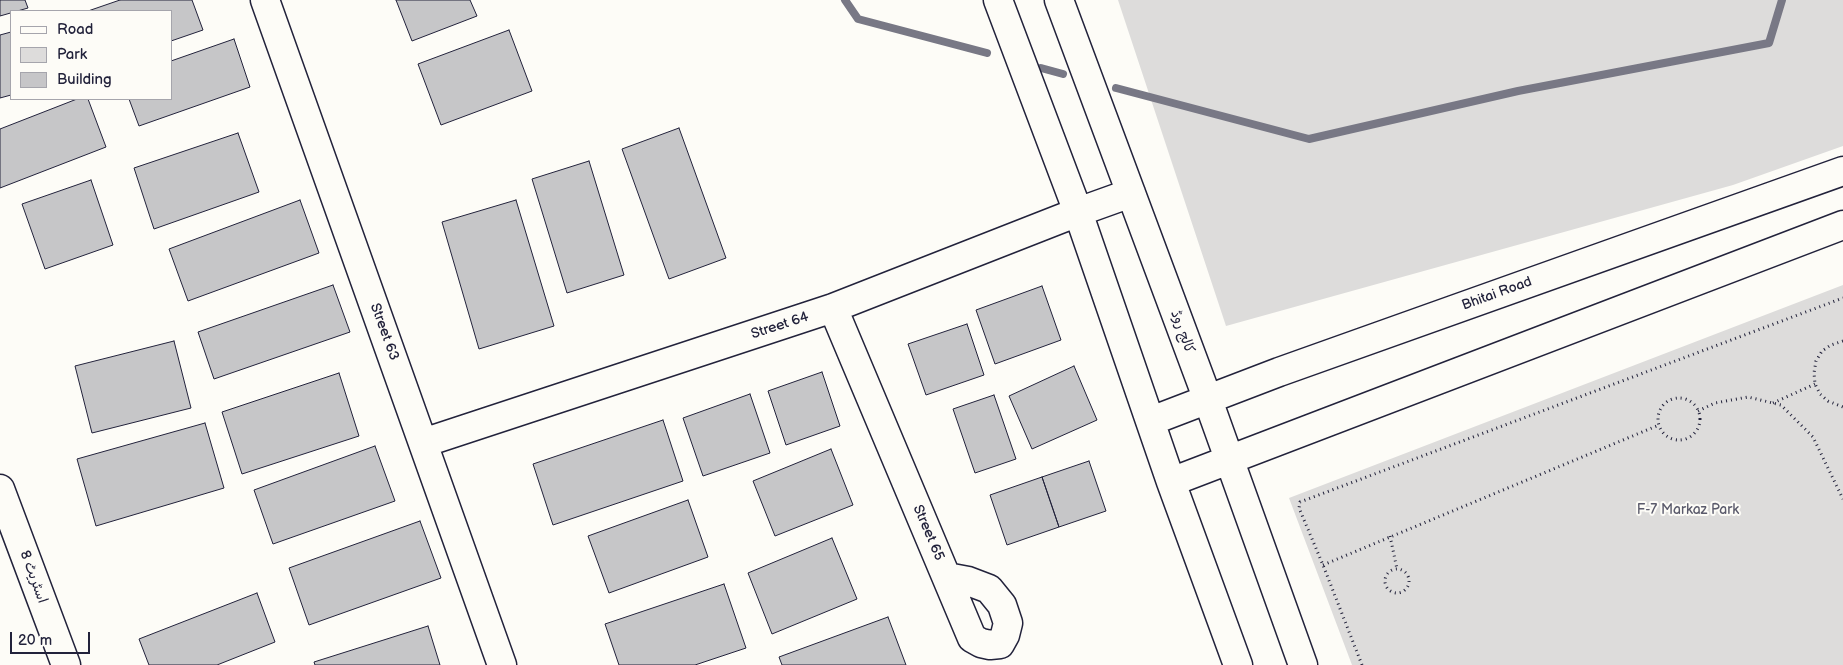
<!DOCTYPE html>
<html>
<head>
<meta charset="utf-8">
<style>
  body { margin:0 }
  #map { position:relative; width:1843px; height:665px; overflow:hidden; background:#fdfcf7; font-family:"Balsamiq Sans",sans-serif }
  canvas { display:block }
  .legend { position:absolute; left:10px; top:10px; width:162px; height:90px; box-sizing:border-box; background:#fdfcf7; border:1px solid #a5a5ac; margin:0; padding:6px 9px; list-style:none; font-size:15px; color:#22223b }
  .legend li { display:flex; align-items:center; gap:10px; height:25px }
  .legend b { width:25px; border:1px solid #a5a5ac }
  .scale { position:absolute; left:10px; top:632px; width:80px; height:22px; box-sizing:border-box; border:2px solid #22223b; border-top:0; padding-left:6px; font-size:15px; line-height:18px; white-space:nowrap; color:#22223b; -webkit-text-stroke:4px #fdfcf7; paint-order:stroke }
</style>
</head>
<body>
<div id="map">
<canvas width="1843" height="665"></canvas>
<ul class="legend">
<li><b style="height:6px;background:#fdfcf7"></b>Road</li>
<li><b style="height:14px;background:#dddcdb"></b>Park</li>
<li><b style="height:14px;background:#c6c6c8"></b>Building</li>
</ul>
<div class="scale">20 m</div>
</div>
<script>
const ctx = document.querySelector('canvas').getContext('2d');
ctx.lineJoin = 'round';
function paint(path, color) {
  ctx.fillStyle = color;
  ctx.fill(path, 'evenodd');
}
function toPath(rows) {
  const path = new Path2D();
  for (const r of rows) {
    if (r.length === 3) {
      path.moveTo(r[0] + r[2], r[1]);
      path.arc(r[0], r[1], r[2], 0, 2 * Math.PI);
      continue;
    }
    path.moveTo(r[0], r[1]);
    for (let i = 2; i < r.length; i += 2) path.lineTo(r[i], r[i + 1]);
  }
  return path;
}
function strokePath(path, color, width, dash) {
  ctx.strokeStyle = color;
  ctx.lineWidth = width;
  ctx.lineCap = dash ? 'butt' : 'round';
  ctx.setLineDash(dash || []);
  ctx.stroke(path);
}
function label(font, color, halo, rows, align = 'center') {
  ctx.font = font + ' "Balsamiq Sans","Playpen Sans Arabic",sans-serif';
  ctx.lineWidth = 4;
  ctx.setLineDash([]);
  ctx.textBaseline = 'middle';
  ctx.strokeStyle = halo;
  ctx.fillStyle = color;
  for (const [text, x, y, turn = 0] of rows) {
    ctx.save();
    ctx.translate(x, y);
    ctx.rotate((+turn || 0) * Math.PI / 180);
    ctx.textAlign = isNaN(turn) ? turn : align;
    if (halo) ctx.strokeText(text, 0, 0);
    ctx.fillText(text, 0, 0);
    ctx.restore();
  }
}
paint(toPath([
  [1118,0,1843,0,1843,146,1733,185,1226,326],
  [1843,285,1843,665,1352,665,1289,498]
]), '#dddcdb');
strokePath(toPath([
  [845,0,858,19,987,53],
  [1041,68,1063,74],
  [1116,88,1309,139,1518,91,1769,43,1782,0]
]), '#787885', 8);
const building = toPath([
  [0,0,25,0,28,8,0,16,0,0],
  [120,0,192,0,203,30,171,41,171,11,88,11,120,0],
  [396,0,470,0,477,16,412,41,396,0],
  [509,30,532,91,441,125,418,64,509,30],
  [11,32,11,95,0,98,0,35,11,32],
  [234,39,250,87,139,126,129,99,171,99,171,61,234,39],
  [77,99,88,99,106,147,0,188,0,129,77,99],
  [679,128,726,258,669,279,622,149,679,128],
  [238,133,259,192,154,229,134,168,238,133],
  [589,161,624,275,567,293,532,179,589,161],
  [91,180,113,245,45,269,22,204,91,180],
  [300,200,319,253,188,301,169,249,300,200],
  [516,200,554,326,479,349,442,222,516,200],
  [333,285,350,332,214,379,198,332,333,285],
  [1042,286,1061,340,995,364,976,310,1042,286],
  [967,324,984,375,926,395,908,344,967,324],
  [174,341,191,408,92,433,75,366,174,341],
  [1074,366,1097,420,1032,449,1009,396,1074,366],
  [822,372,840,426,786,445,768,391,822,372],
  [339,373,359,436,242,474,222,412,339,373],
  [750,394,770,453,703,476,683,418,750,394],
  [994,395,1016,459,975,473,953,409,994,395],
  [663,420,683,481,553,525,533,464,663,420],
  [205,423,224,488,96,526,77,459,205,423],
  [375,446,395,501,273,544,254,490,375,446],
  [831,449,853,505,775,536,753,481,831,449],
  [1089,461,1106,511,1059,527,1042,477,1089,461],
  [1042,477,1059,527,1007,545,990,495,1042,477],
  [688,500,708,557,609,593,588,536,688,500],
  [420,521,441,578,309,625,289,568,420,521],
  [832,538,857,599,772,634,748,573,832,538],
  [724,584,746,648,695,665,619,665,605,624,724,584],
  [257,593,275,642,217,665,149,665,139,639,257,593],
  [888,617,906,665,782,665,779,657,888,617],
  [428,626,440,665,315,665,314,662,428,626]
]);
paint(building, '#c6c6c8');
strokePath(building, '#22223b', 1);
const minor = toPath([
  [265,0,502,665],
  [998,0,1078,212,1171,482,1238,665],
  [1059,0,1208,400,1303,665],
  [833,308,972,638,981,643,990,645,1000,644,1005,635,1008,623,1002,605,989,589,968,581,952,578],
  [1151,421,1279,372,1843,171],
  [423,443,833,308,1078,212,1131,193],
  [1171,482,1843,225],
  [0,489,66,665]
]);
strokePath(minor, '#22223b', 31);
strokePath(toPath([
  [1843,341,1831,345,1822,351,1816,361,1814,373,1815,384,1820,394,1828,401,1843,407],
  [1679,419,21],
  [1773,403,1815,384],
  [1698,411,1715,403,1748,397,1781,405,1813,437,1843,499],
  [1390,536,1397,569],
  [1323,565,1659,425],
  [1397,581,12],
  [1362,665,1323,565,1299,508,1300,502,1843,298]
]), '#22223b', 3, [1, 4]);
strokePath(minor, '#fdfcf7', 28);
label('14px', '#22223b', '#fdfcf7', [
  ["Bhitai Road",1497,294,-20],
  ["Street 64",780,326,-18],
  ["Street 63",384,332,70],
  ["کالج روڈ",1182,332,70],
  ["Street 65",928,533,67],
  ["اسٹریٹ 8",33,577,70]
]);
label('14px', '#5a5a6b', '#fdfcf7', [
  ["F-7 Markaz Park",1688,510]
]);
</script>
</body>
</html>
